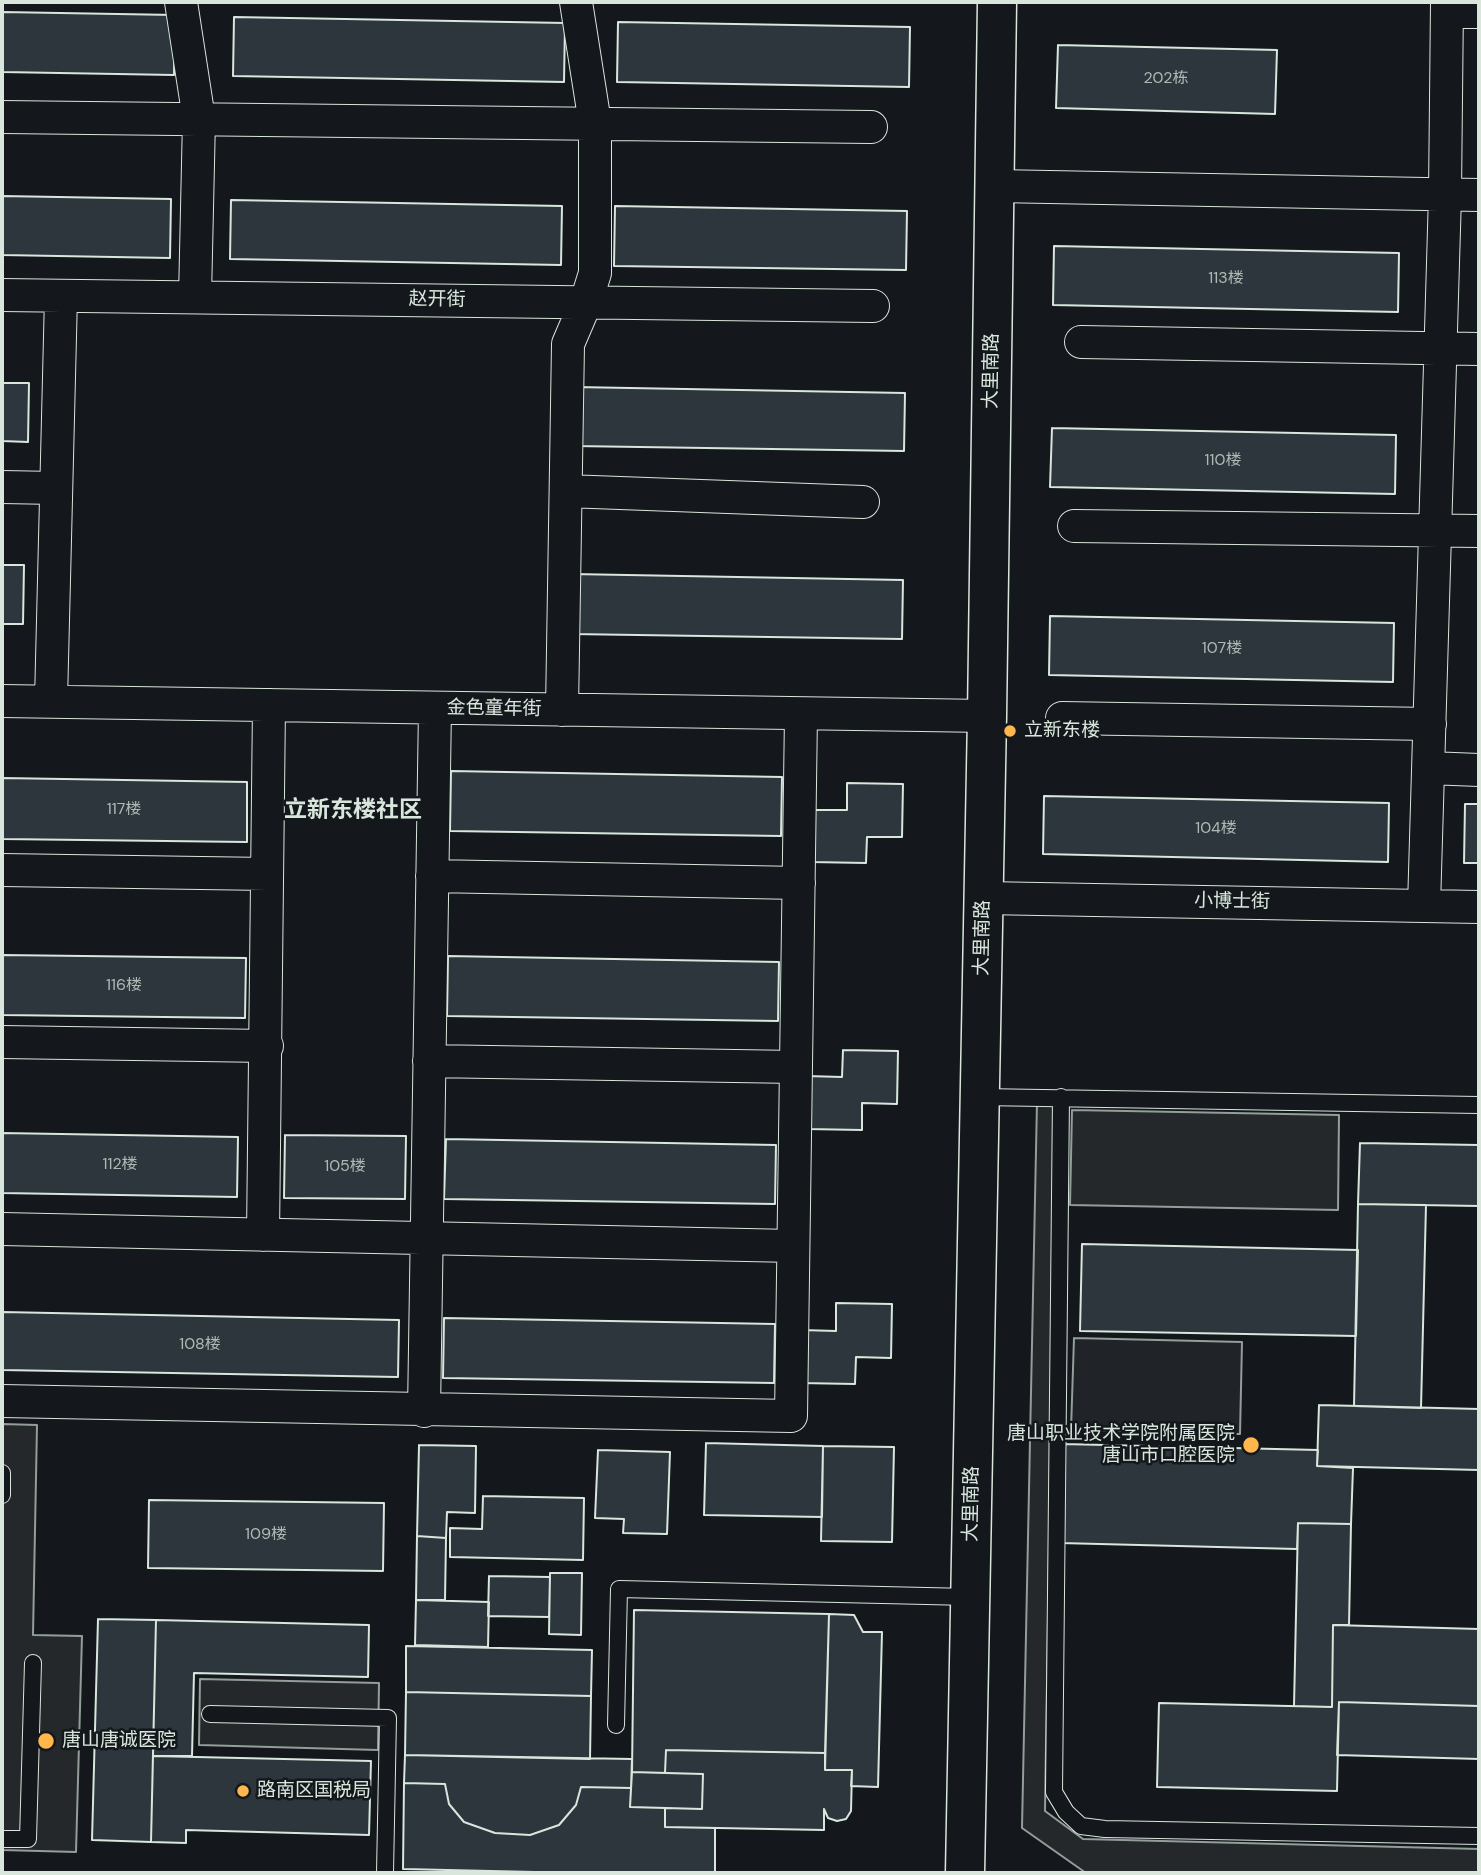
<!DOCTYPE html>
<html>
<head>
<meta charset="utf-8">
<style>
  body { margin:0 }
  #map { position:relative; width:1481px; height:1875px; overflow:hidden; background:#14181c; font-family:"DM Sans",sans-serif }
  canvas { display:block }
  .frame { position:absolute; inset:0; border:4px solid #d8e6dc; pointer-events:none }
</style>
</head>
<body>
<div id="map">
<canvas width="1481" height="1875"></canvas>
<div class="frame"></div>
</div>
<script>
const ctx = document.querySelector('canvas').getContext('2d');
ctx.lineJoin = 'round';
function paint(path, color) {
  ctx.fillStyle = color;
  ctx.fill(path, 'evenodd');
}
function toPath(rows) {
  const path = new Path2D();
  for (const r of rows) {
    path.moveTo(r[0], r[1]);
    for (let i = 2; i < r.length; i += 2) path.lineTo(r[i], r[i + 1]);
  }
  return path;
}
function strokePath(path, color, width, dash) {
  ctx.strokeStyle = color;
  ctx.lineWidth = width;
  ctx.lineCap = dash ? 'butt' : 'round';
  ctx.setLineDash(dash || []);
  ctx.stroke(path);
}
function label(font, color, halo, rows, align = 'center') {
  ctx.font = font + ' "DM Sans","Noto Sans SC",sans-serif';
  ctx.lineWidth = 5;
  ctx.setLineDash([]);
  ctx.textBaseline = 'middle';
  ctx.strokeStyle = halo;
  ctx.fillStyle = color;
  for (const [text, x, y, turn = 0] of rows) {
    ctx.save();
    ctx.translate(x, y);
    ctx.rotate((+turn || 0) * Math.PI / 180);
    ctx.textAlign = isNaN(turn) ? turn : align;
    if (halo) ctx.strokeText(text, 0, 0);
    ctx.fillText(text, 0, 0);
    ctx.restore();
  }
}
const green = toPath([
  [1074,1338,1242,1342,1240,1434,1071,1430,1074,1338]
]);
paint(green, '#202428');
strokePath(green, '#939e99', 2);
const parking = toPath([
  [1056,1101,1045,1811,1083,1839,1479,1849,1479,1873,1086,1873,1022,1828,1037,1102,1056,1101],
  [1072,1110,1339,1115,1338,1210,1070,1205,1072,1110],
  [2,1424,37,1425,33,1635,82,1636,76,1852,2,1850,2,1424],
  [200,1679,379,1683,378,1750,199,1745,200,1679]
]);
paint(parking, '#24282b');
strokePath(parking, '#939e99', 2);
const building = toPath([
  [2,12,175,15,174,75,2,72,2,12],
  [234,17,565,23,564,82,233,76,234,17],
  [618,22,910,27,909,87,617,82,618,22],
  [1058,45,1277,50,1275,114,1056,108,1058,45],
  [2,196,171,199,170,258,2,255,2,196],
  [231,200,562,206,561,265,230,259,231,200],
  [615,206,907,211,906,270,614,266,615,206],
  [1054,246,1399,253,1398,312,1053,305,1054,246],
  [2,383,29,383,28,442,2,441,2,383],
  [575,387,905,393,904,451,574,446,575,387],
  [1052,428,1396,435,1395,494,1050,487,1052,428],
  [2,565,24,565,23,624,2,624,2,565],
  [572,574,903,580,902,639,571,634,572,574],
  [1050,616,1394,623,1393,682,1049,675,1050,616],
  [451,771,782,777,781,836,450,831,451,771],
  [2,778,247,782,247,842,2,839,2,778],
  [847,783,903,784,902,837,867,837,866,863,811,862,812,810,847,810,847,783],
  [1044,796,1389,803,1388,862,1043,854,1044,796],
  [1465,804,1479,804,1479,863,1464,863,1465,804],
  [2,955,246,958,245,1018,2,1015,2,955],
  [448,956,779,962,778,1021,447,1016,448,956],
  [843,1050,898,1051,897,1104,862,1103,862,1130,807,1129,807,1076,842,1077,843,1050],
  [2,1133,238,1137,237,1197,2,1193,2,1133],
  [285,1135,406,1136,405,1199,284,1198,285,1135],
  [446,1139,776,1145,775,1204,444,1199,446,1139],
  [1360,1143,1479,1145,1479,1206,1358,1204,1360,1143],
  [1358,1204,1426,1205,1421,1408,1354,1406,1358,1204],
  [1082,1244,1358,1250,1356,1336,1080,1331,1082,1244],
  [836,1303,892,1304,891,1358,856,1357,855,1384,800,1383,801,1330,836,1331,836,1303],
  [2,1312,399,1320,398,1377,2,1370,2,1312],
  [444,1318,775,1324,774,1383,443,1378,444,1318],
  [1319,1405,1479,1409,1479,1470,1317,1466,1319,1405],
  [706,1443,823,1446,822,1517,704,1515,706,1443],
  [1063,1444,1318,1450,1317,1466,1353,1468,1351,1524,1298,1523,1297,1549,1060,1543,1063,1444],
  [419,1445,476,1446,475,1513,447,1512,446,1538,417,1536,419,1445],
  [823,1446,894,1447,892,1542,821,1541,823,1446],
  [598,1450,670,1452,667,1534,623,1533,624,1519,595,1518,598,1450],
  [483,1496,584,1498,583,1560,450,1557,450,1528,482,1529,483,1496],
  [149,1500,384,1503,383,1571,148,1568,149,1500],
  [1298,1523,1351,1524,1349,1625,1333,1625,1332,1707,1294,1706,1298,1523],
  [417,1536,446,1538,445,1600,416,1600,417,1536],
  [550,1573,582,1573,581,1635,549,1634,550,1573],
  [489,1576,550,1577,549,1617,488,1616,489,1576],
  [416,1600,489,1602,488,1647,415,1645,416,1600],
  [634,1610,829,1614,825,1753,666,1750,665,1773,632,1772,634,1610],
  [829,1614,854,1615,863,1632,882,1632,878,1787,851,1786,852,1770,825,1770,829,1614],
  [98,1619,156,1620,151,1842,92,1840,98,1619],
  [156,1620,369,1625,368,1677,194,1673,192,1756,153,1756,156,1620],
  [1333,1625,1479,1629,1479,1706,1339,1702,1337,1791,1157,1787,1159,1703,1332,1707,1333,1625],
  [406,1646,592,1650,591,1696,406,1692,406,1646],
  [406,1692,591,1696,590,1759,405,1755,406,1692],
  [1339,1702,1479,1706,1479,1759,1337,1755,1339,1702],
  [666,1750,825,1753,825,1770,852,1770,851,1811,846,1819,837,1821,828,1818,824,1809,824,1830,665,1827,665,1808,702,1809,703,1774,665,1773,666,1750],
  [405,1755,632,1759,631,1788,581,1787,576,1805,559,1825,530,1835,495,1833,464,1822,449,1804,445,1784,404,1783,405,1755],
  [153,1756,371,1761,369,1835,186,1830,186,1843,151,1842,153,1756],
  [632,1772,703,1774,702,1809,630,1807,632,1772],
  [404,1783,445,1784,449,1804,464,1822,495,1833,530,1835,559,1825,576,1805,581,1787,631,1788,630,1807,665,1808,665,1827,715,1828,715,1873,579,1873,403,1869,404,1783]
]);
paint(building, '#2c363c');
strokePath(building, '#d8e6dc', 2);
const service = toPath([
  [980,1097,1479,1105],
  [1061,1097,1054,1792,1066,1812,1081,1826,1105,1829,1479,1836],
  [2,1473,2,1495],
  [210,1714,388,1718,385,1873],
  [616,1725,619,1589,970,1597],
  [2,1839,28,1839,33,1663]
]);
const minor = toPath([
  [181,2,199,119,195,297],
  [1447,12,1479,12],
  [2,117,871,127],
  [995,186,1479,195],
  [2,295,873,306],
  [1081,342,1479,349],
  [2,487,56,488],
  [566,491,863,502],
  [1074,526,1479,531],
  [2,701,987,716],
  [51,701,61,296],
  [562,710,568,344,586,302,595,273,595,123,576,2],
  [1062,718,1430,724],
  [1429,768,1479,770],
  [2,870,267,874],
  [432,876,799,883],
  [984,898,1479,907],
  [1424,906,1445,195,1447,2],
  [2,1042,267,1046],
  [429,1061,796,1067],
  [2,1229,793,1246],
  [263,1235,269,705],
  [2,1401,791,1416,801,714],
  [424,1411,435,708]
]);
const tertiary = toPath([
  [965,1873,987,716,997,2]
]);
strokePath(service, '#d8e6dc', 18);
strokePath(minor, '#d8e6dc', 34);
strokePath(tertiary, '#d8e6dc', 41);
strokePath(service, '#14181c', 16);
strokePath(minor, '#14181c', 32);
strokePath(tertiary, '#14181c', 38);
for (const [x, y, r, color] of [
  [1010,731,7,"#ffb74d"],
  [1251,1445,9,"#ffb74d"],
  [46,1741,9,"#ffb74d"],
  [243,1791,7,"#ffb74d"]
]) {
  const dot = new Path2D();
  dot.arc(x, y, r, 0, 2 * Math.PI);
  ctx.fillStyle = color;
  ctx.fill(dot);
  strokePath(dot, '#14181c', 2.5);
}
label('16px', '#adbab4', null, [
  ["202栋",1166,79],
  ["113楼",1226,279],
  ["110楼",1223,461],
  ["107楼",1222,649],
  ["117楼",124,810],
  ["104楼",1216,829],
  ["116楼",124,986],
  ["112楼",120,1165],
  ["105楼",345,1167],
  ["108楼",200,1345],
  ["109楼",266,1535]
]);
label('19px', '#d8e6dc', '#14181c', [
  ["赵开街",437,300,1],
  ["大里南路",992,371,-89],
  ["金色童年街",494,709,1],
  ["小博士街",1232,902,1],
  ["大里南路",983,938,-89],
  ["大里南路",972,1504,-89]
]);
label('19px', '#d8e6dc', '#14181c', [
  ["立新东楼",1024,731],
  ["唐山职业技术学院附属医院",1235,1434,"right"],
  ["唐山市口腔医院",1235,1456,"right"],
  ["唐山唐诚医院",62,1741],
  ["路南区国税局",257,1791]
], 'left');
label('bold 23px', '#d8e6dc', '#14181c', [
  ["立新东楼社区",353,811]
]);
</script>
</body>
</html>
